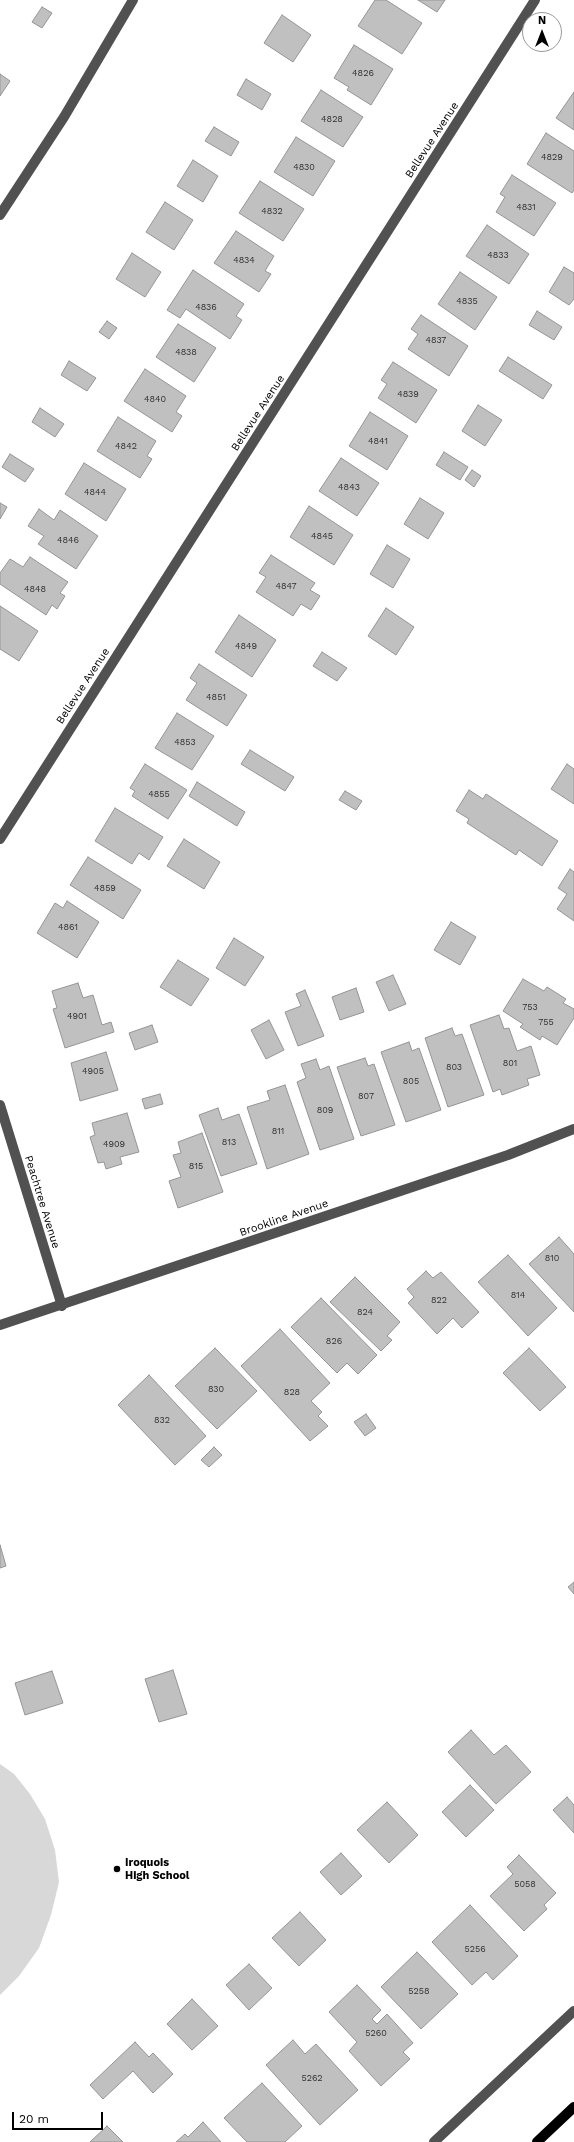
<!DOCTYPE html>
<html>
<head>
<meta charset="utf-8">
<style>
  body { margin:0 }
  #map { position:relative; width:574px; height:2142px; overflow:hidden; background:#fff; font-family:"Work Sans",sans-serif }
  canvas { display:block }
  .north { position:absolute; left:522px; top:12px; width:40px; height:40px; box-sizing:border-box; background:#fff; border:1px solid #999; border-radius:50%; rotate:0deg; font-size:11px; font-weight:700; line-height:16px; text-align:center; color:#000 }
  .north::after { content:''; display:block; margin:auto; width:14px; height:18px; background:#000; clip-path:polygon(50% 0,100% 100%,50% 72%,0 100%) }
  .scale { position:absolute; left:12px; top:2112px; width:91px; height:18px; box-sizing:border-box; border:2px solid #000; border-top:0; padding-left:5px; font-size:12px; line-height:14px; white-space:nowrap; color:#000; -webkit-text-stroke:3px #fff; paint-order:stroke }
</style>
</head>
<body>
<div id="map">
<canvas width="574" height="2142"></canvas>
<div class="north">N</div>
<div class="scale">20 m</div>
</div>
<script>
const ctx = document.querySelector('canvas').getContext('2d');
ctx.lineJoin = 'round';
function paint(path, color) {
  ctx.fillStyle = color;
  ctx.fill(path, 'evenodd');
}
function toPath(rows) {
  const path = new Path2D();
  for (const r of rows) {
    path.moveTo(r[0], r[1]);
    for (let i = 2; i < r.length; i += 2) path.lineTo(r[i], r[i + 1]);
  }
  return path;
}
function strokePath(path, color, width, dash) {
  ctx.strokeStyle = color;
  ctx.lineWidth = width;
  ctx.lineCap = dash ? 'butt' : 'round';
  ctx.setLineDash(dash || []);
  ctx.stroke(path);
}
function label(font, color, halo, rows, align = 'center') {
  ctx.font = font + ' "Work Sans",sans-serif';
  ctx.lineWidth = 3;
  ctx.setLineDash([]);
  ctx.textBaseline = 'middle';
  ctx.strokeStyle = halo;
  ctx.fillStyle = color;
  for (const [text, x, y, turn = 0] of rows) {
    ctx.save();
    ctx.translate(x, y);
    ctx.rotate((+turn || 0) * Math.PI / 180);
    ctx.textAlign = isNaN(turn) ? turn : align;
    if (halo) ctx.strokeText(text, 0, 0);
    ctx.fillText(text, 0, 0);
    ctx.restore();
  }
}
paint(toPath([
  [0,1764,14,1774,30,1794,45,1819,55,1850,59,1882,51,1915,39,1948,19,1976,0,1995]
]), '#d8d8d8');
const building = toPath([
  [375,0,386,0,422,23,402,54,358,26,375,0],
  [418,0,445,0,437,12,418,0],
  [42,7,52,13,42,28,32,22,42,7],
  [282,15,311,35,293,62,264,43,282,15],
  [354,45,393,69,371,105,347,90,349,87,334,78,354,45],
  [0,74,10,81,0,96,0,74],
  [246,79,271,94,262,110,237,95,246,79],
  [321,90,363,117,343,147,301,121,321,90],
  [574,92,574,130,556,118,574,92],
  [214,127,239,142,231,156,205,141,214,127],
  [546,133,574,151,574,190,572,193,527,164,546,133],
  [296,137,335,161,313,196,274,172,296,137],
  [193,160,218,176,203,202,177,186,193,160],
  [512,175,556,203,534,236,496,212,505,197,500,194,512,175],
  [260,181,304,209,283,241,239,213,260,181],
  [165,202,193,220,174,250,146,232,165,202],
  [487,225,529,254,509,284,466,256,487,225],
  [236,231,274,256,265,271,271,274,259,292,214,263,236,231],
  [132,253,161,272,145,297,116,279,132,253],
  [564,267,574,273,574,299,569,305,549,292,564,267],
  [193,270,244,304,236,316,242,320,230,339,186,309,180,318,167,310,193,270],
  [460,272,497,297,475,330,438,304,460,272],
  [537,311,562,327,554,340,529,325,537,311],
  [421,315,468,346,449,376,408,349,418,334,411,329,421,315],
  [107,321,117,328,109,339,99,332,107,321],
  [178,324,216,348,194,382,156,357,178,324],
  [508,357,552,385,543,399,499,371,508,357],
  [69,361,96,378,87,391,61,375,69,361],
  [393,362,437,390,416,423,378,398,387,384,381,380,393,362],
  [145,369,186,396,176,412,182,416,172,432,124,401,145,369],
  [478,405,502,420,485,446,462,431,478,405],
  [40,408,64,424,55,437,32,422,40,408],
  [370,412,408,436,387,470,349,446,370,412],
  [118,417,156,441,147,456,152,459,140,478,97,451,118,417],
  [444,452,468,467,460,480,436,465,444,452],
  [10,454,34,469,25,482,2,467,10,454],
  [341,458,379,483,357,516,319,491,341,458],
  [84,463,126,489,106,521,65,494,84,463],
  [472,470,481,476,474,487,465,480,472,470],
  [420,498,444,513,428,539,404,524,420,498],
  [0,503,7,507,0,519,0,503],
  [309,506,353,535,334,565,290,537,309,506],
  [39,509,54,520,60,510,98,536,76,569,38,544,44,536,28,526,39,509],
  [387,545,410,559,393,588,370,574,387,545],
  [271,555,315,583,310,590,320,596,311,610,301,604,293,616,256,592,266,577,259,573,271,555],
  [30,557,68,582,60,593,65,596,57,609,52,605,46,615,0,584,0,573,10,559,23,567,30,557],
  [0,606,38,631,19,661,0,649,0,606],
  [386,608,414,627,396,655,368,636,386,608],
  [239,615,276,640,252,677,215,652,239,615],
  [322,652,347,668,337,681,313,666,322,652],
  [199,664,247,695,227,726,186,700,197,683,190,678,199,664],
  [177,713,214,736,192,770,155,748,177,713],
  [250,750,294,777,285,791,241,764,250,750],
  [145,764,187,790,168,819,132,796,135,791,130,788,145,764],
  [567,764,574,769,574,804,551,789,567,764],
  [197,782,245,812,237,826,189,796,197,782],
  [469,790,483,799,486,794,558,841,542,866,519,850,516,855,467,823,469,819,456,811,469,790],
  [345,791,362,801,356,810,339,800,345,791],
  [115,808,163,837,149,860,139,853,132,864,95,841,115,808],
  [184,839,220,862,204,889,167,866,184,839],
  [88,857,141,890,123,919,70,885,88,857],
  [570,869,574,872,574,921,557,909,567,894,558,888,570,869],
  [67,901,99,922,77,958,37,933,55,903,63,908,67,901],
  [451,922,476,937,460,965,434,950,451,922],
  [234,938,264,957,245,986,216,968,234,938],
  [178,960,209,979,191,1006,160,987,178,960],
  [393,975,406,1004,389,1011,376,982,393,975],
  [523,979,544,991,547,987,566,999,563,1003,574,1009,574,1018,557,1045,542,1036,540,1040,520,1027,523,1024,503,1011,523,979],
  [78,983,83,998,93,995,102,1025,111,1022,114,1032,65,1048,53,1009,57,1008,52,991,78,983],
  [356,988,364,1012,340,1020,332,997,356,988],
  [305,990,324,1036,298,1046,285,1012,301,1006,296,994,305,990],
  [499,1015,504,1029,509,1028,517,1051,531,1046,540,1075,527,1079,529,1085,502,1095,500,1089,493,1092,470,1025,499,1015],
  [269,1020,284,1050,266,1059,251,1030,269,1020],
  [152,1025,158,1042,135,1050,129,1033,152,1025],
  [452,1028,455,1036,462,1034,484,1095,448,1107,425,1038,452,1028],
  [409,1042,412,1051,419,1048,441,1110,406,1122,381,1052,409,1042],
  [106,1052,118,1090,80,1101,71,1063,106,1052],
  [365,1058,368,1066,374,1064,395,1125,361,1136,337,1067,365,1058],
  [316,1059,320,1070,329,1066,354,1139,320,1150,297,1082,306,1078,301,1064,316,1059],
  [285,1085,309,1154,267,1169,247,1107,270,1100,267,1091,285,1085],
  [160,1094,163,1104,145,1109,142,1099,160,1094],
  [218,1108,222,1120,239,1114,257,1164,221,1176,199,1115,218,1108],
  [127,1113,139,1152,120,1157,122,1164,106,1169,104,1162,98,1163,90,1137,95,1135,92,1123,127,1113],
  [202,1133,223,1192,178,1208,169,1181,181,1177,173,1155,181,1153,178,1142,202,1133],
  [559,1237,574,1254,574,1312,529,1264,559,1237],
  [508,1255,557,1308,528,1336,478,1282,508,1255],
  [426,1271,433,1278,441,1272,479,1312,462,1328,453,1318,437,1334,408,1303,414,1297,407,1289,426,1271],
  [355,1277,400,1322,387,1336,392,1340,381,1351,330,1302,355,1277],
  [321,1298,377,1355,358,1374,347,1363,337,1373,291,1327,321,1298],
  [280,1329,330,1383,311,1401,322,1412,318,1416,328,1426,310,1441,241,1366,280,1329],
  [215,1348,257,1391,217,1429,175,1386,215,1348],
  [529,1348,566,1387,540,1411,503,1373,529,1348],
  [149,1375,206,1436,175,1465,118,1405,149,1375],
  [366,1414,376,1428,365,1436,354,1422,366,1414],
  [214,1447,222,1455,209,1467,201,1460,214,1447],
  [0,1545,6,1566,0,1568,0,1545],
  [574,1582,574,1594,568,1587,574,1582],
  [173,1670,187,1714,159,1722,145,1679,173,1670],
  [52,1671,63,1703,25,1715,15,1683,52,1671],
  [471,1730,494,1755,506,1745,531,1772,496,1804,448,1752,471,1730],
  [470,1785,494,1810,466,1837,442,1812,470,1785],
  [567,1797,574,1805,574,1833,553,1810,567,1797],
  [387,1802,418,1835,389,1863,357,1830,387,1802],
  [341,1853,362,1876,341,1895,320,1872,341,1853],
  [519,1855,556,1893,544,1905,547,1909,524,1931,490,1896,513,1874,507,1867,519,1855],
  [470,1905,518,1956,493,1980,486,1972,472,1985,432,1942,470,1905],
  [300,1912,326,1940,299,1966,272,1938,300,1912],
  [417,1952,458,1994,421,2029,381,1987,417,1952],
  [249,1964,272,1988,249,2010,226,1985,249,1964],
  [357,1985,381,2010,372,2019,377,2024,387,2014,413,2043,403,2052,410,2059,381,2086,349,2051,357,2042,329,2012,357,1985],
  [192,1999,218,2026,192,2050,167,2024,192,1999],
  [293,2040,305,2054,316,2044,358,2090,320,2125,266,2065,293,2040],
  [135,2042,149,2057,153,2053,173,2074,153,2093,133,2071,103,2099,90,2085,135,2042],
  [262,2083,302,2126,285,2142,247,2142,224,2118,262,2083],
  [203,2122,221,2142,176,2142,185,2134,188,2137,203,2122],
  [107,2126,123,2142,90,2142,107,2126]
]);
paint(building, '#c0c0c0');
strokePath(building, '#959595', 1);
strokePath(toPath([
  [0,215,64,117,133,0],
  [0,839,535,0],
  [0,1105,62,1306],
  [0,1325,508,1155,574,1129],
  [434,2142,574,2011]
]), '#515151', 10);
strokePath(toPath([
  [537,2142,574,2107]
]), '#000', 10);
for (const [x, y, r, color] of [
  [117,1869,4,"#000"]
]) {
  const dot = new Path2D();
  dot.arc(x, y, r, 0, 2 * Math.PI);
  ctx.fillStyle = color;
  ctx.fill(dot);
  strokePath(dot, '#fff', 1.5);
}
label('9px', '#303030', null, [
  ["4826",363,73],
  ["4828",332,119],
  ["4829",552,157],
  ["4830",304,167],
  ["4831",526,207],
  ["4832",272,211],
  ["4833",498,255],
  ["4834",244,260],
  ["4835",467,301],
  ["4836",206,307],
  ["4837",436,340],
  ["4838",186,352],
  ["4839",408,394],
  ["4840",155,399],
  ["4841",378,441],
  ["4842",126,446],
  ["4843",349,487],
  ["4844",95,492],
  ["4845",322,536],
  ["4846",68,540],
  ["4847",286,586],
  ["4848",35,589],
  ["4849",246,646],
  ["4851",216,697],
  ["4853",185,742],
  ["4855",159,794],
  ["4859",105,888],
  ["4861",68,927],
  ["753",530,1007],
  ["4901",77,1016],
  ["755",546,1022],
  ["801",510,1063],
  ["803",454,1067],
  ["4905",93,1071],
  ["805",411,1081],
  ["807",366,1096],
  ["809",325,1110],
  ["811",278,1131],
  ["813",229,1142],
  ["4909",114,1144],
  ["815",196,1166],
  ["810",552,1258],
  ["814",518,1295],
  ["822",439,1300],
  ["824",365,1312],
  ["826",334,1341],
  ["830",216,1389],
  ["828",292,1392],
  ["832",162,1420],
  ["5058",525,1884],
  ["5256",475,1949],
  ["5258",419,1991],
  ["5260",376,2033],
  ["5262",312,2078]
]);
label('11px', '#000', '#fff', [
  ["Bellevue Avenue",432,140,-57],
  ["Bellevue Avenue",258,413,-57],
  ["Bellevue Avenue",83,686,-57],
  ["Peachtree Avenue",42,1202,73],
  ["Brookline Avenue",284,1218,-19]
]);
label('bold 11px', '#000', '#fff', [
  ["Iroquois",125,1863],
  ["High School",125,1876]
], 'left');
</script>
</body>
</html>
